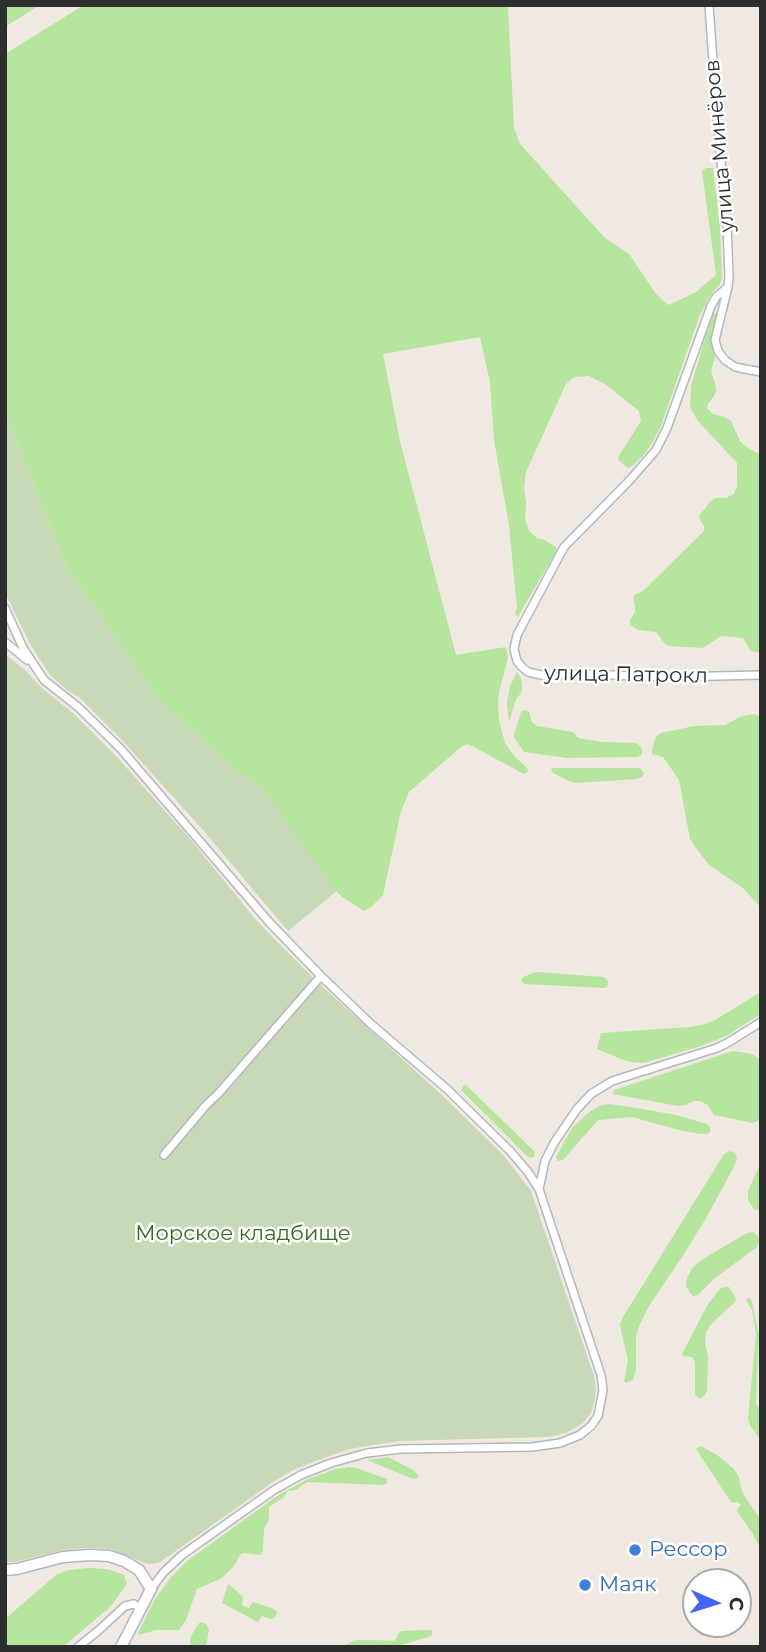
<!DOCTYPE html>
<html>
<head>
<meta charset="utf-8">
<style>
  body { margin:0 }
  #map { position:relative; width:766px; height:1652px; overflow:hidden; background:#efe9e1; font-family:Montserrat,sans-serif }
  canvas { display:block }
  .frame { position:absolute; inset:0; border:7px solid #2e2e2e; pointer-events:none }
  .north { position:absolute; left:682px; top:1568px; width:70px; height:70px; box-sizing:border-box; background:#fff; border:2px solid #ababab; border-radius:50%; rotate:93deg; font-size:19px; font-weight:700; line-height:28px; text-align:center; color:#2e2e2e }
  .north::after { content:''; display:block; margin:auto; width:24px; height:32px; background:#4264fb; clip-path:polygon(50% 0,100% 100%,50% 72%,0 100%) }
</style>
</head>
<body>
<div id="map">
<canvas width="766" height="1652"></canvas>
<div class="frame"></div>
<div class="north">С</div>
</div>
<script>
const ctx = document.querySelector('canvas').getContext('2d');
ctx.lineJoin = 'round';
function paint(path, color) {
  ctx.fillStyle = color;
  ctx.fill(path, 'evenodd');
}
function toPath(rows) {
  const path = new Path2D();
  for (const r of rows) {
    path.moveTo(r[0], r[1]);
    for (let i = 2; i < r.length; i += 2) path.lineTo(r[i], r[i + 1]);
  }
  return path;
}
function strokePath(path, color, width, dash) {
  ctx.strokeStyle = color;
  ctx.lineWidth = width;
  ctx.lineCap = dash ? 'butt' : 'round';
  ctx.setLineDash(dash || []);
  ctx.stroke(path);
}
function label(font, color, halo, rows, align = 'center') {
  ctx.font = font + ' Montserrat,sans-serif';
  ctx.lineWidth = 5;
  ctx.setLineDash([]);
  ctx.textBaseline = 'middle';
  ctx.strokeStyle = halo;
  ctx.fillStyle = color;
  for (const [text, x, y, turn = 0] of rows) {
    ctx.save();
    ctx.translate(x, y);
    ctx.rotate((+turn || 0) * Math.PI / 180);
    ctx.textAlign = isNaN(turn) ? turn : align;
    if (halo) ctx.strokeText(text, 0, 0);
    ctx.fillText(text, 0, 0);
    ctx.restore();
  }
}
paint(toPath([
  [5,5,40,5,5,27],
  [84,5,508,5,514,128,520,144,605,238,629,254,654,291,663,301,669,305,696,292,716,275,702,171,706,168,713,168,720,225,722,278,720,284,711,294,699,317,661,426,651,445,643,456,632,466,628,468,619,461,618,457,641,421,639,411,605,384,589,376,574,377,566,384,526,472,524,488,526,503,525,519,529,531,538,539,543,539,556,547,557,550,518,617,517,617,515,612,517,608,509,525,494,440,490,382,480,337,383,354,400,441,456,655,506,647,508,658,500,688,498,700,499,721,505,743,515,757,527,768,528,772,524,774,472,746,467,744,461,747,409,792,401,811,383,895,371,907,364,911,342,897,336,891,262,788,231,767,157,697,65,564,5,410,5,54],
  [714,312,718,316,715,357,711,371,715,383,716,391,714,396,708,404,707,408,713,414,725,417,731,421,740,441,746,447,761,455,761,653,751,651,743,638,721,636,703,648,670,646,666,645,656,632,638,630,630,625,630,620,635,612,635,606,633,598,634,595,643,591,704,531,704,526,700,520,699,516,710,502,715,498,726,498,734,494,737,486,737,463,697,420,690,407,691,386,712,315],
  [517,672,521,678,522,687,521,693,516,699,509,722,507,703,510,686],
  [524,710,529,712,532,722,537,726,573,732,578,738,602,742,636,743,640,746,642,750,642,754,638,757,567,758,524,752,514,738,514,735,521,712],
  [754,714,761,717,761,908,743,888,709,865,696,848,690,839,679,780,663,757,652,754,652,749,656,737,661,733,694,726,725,725,742,716],
  [552,768,640,768,644,773,642,777,637,779,576,783,571,782,553,773,551,770],
  [536,972,604,977,607,979,608,982,607,987,604,988,524,984,521,981,523,977],
  [761,992,761,1014,726,1036,701,1046,644,1063,631,1062,621,1059,597,1049,601,1033,690,1027,705,1024,715,1020],
  [733,1051,752,1054,761,1060,761,1118,759,1120,753,1123,714,1115,708,1105,700,1101,694,1101,685,1105,678,1106,613,1094,614,1090,617,1089],
  [464,1085,466,1085,535,1152,534,1157,529,1158,461,1090],
  [609,1104,631,1107,676,1115,707,1124,710,1128,710,1132,707,1134,700,1134,679,1130,632,1117,598,1120,563,1160,558,1161,556,1157,572,1128,589,1112,602,1105],
  [730,1151,735,1153,737,1157,735,1165,706,1218,684,1254,649,1306,639,1326,636,1337,636,1370,633,1380,626,1383,624,1381,628,1360,622,1335,620,1324,623,1317,724,1154],
  [761,1162,761,1211,754,1209,748,1200,748,1191],
  [753,1232,758,1236,759,1242,757,1247,715,1278,698,1295,693,1296,690,1293,686,1286,687,1278,693,1267,703,1259,747,1233],
  [726,1287,729,1287,736,1299,735,1302,712,1323,706,1332,705,1344,708,1356,707,1391,704,1396,700,1399,695,1395,695,1362,692,1357,683,1356,682,1354,708,1304,721,1288],
  [748,1298,750,1298,752,1301,759,1336,756,1404,761,1410,761,1441,750,1425,748,1419,756,1333,752,1310,746,1300],
  [701,1446,717,1455,733,1468,738,1475,743,1494,761,1520,761,1550,753,1534,737,1511,737,1509,741,1505,738,1502,733,1503,731,1502,696,1449],
  [388,1457,413,1470,419,1476,418,1478,413,1479,367,1460],
  [349,1467,356,1468,387,1479,387,1483,384,1485,307,1482,296,1490,288,1491,284,1497,269,1507,269,1520,264,1528,263,1551,260,1555,243,1553,240,1555,234,1566,222,1578,197,1589,186,1620,179,1630,156,1630,139,1635,138,1633,155,1599,171,1577,187,1561,277,1496,304,1481,335,1469],
  [89,1568,107,1569,124,1575,127,1584,111,1606,63,1647,5,1647,5,1619,56,1575,68,1570],
  [229,1584,243,1597,242,1604,243,1606,249,1608,253,1602,274,1609,277,1612,276,1616,272,1619,262,1616,258,1622,222,1603,227,1587],
  [201,1622,206,1624,209,1629,206,1647,191,1647,190,1641,191,1636,198,1624],
  [430,1630,433,1632,431,1636,395,1647,341,1647,353,1641,359,1640,394,1641,397,1638,398,1634,402,1631]
]), '#b6e59e');
paint(toPath([
  [5,410,65,564,157,697,231,767,262,788,337,891,288,931,203,830,120,738,80,698,67,690,50,675,30,644,5,593],
  [5,654,25,670,43,689,74,714,115,755,191,840,256,920,314,979,442,1095,504,1156,531,1191,594,1376,596,1390,595,1399,591,1413,583,1423,566,1433,548,1437,399,1441,349,1449,297,1468,276,1480,160,1562,152,1564,144,1563,111,1549,89,1548,63,1550,15,1562,5,1562]
]), '#c8d9b8');
const street = toPath([
  [709,5,718,130,727,225,729,276,728,287,715,340,718,351,725,360,735,367,761,372],
  [728,287,716,297,711,306,667,428,656,450,629,481,564,547,517,635,514,649,517,661,522,667,528,672,546,676,577,674,673,677,761,675],
  [5,608,23,648,44,680,78,707,120,748,269,922,321,976,371,1024,447,1089,510,1151,528,1172,539,1189,601,1375,603,1390,598,1416,591,1426,580,1435,560,1443,532,1447,401,1449,367,1453,331,1463,301,1475,274,1490,182,1555,163,1573,151,1589],
  [5,642,27,660],
  [164,1155,207,1104,218,1094,321,976],
  [539,1189,545,1161,554,1143,577,1109,591,1094,612,1081,717,1048,729,1042,761,1022],
  [78,1647,99,1630,125,1606,134,1604,141,1609]
]);
const secondary = toPath([
  [5,1570,17,1569,63,1557,90,1555,109,1556,124,1561,139,1570,151,1589,121,1647]
]);
strokePath(street, '#b4b7c1', 10);
strokePath(secondary, '#b4b7c1', 13);
strokePath(street, '#fff', 7);
strokePath(secondary, '#fff', 10);
for (const [x, y, r, color] of [
  [635,1550,7,"#3f7fe0"],
  [585,1585,7,"#3f7fe0"]
]) {
  const dot = new Path2D();
  dot.arc(x, y, r, 0, 2 * Math.PI);
  ctx.fillStyle = color;
  ctx.fill(dot);
  strokePath(dot, '#fff', 2.5);
}
label('21px', '#2e2e2e', '#fff', [
  ["улица Минёров",720,146,-95],
  ["улица Патрокл",626,675,1]
]);
label('21px', '#2c6e1b', '#fff', [
  ["Морское кладбище",243,1234]
]);
label('21px', '#366cbe', '#fff', [
  ["Рессор",649,1550],
  ["Маяк",599,1585]
], 'left');
</script>
</body>
</html>
